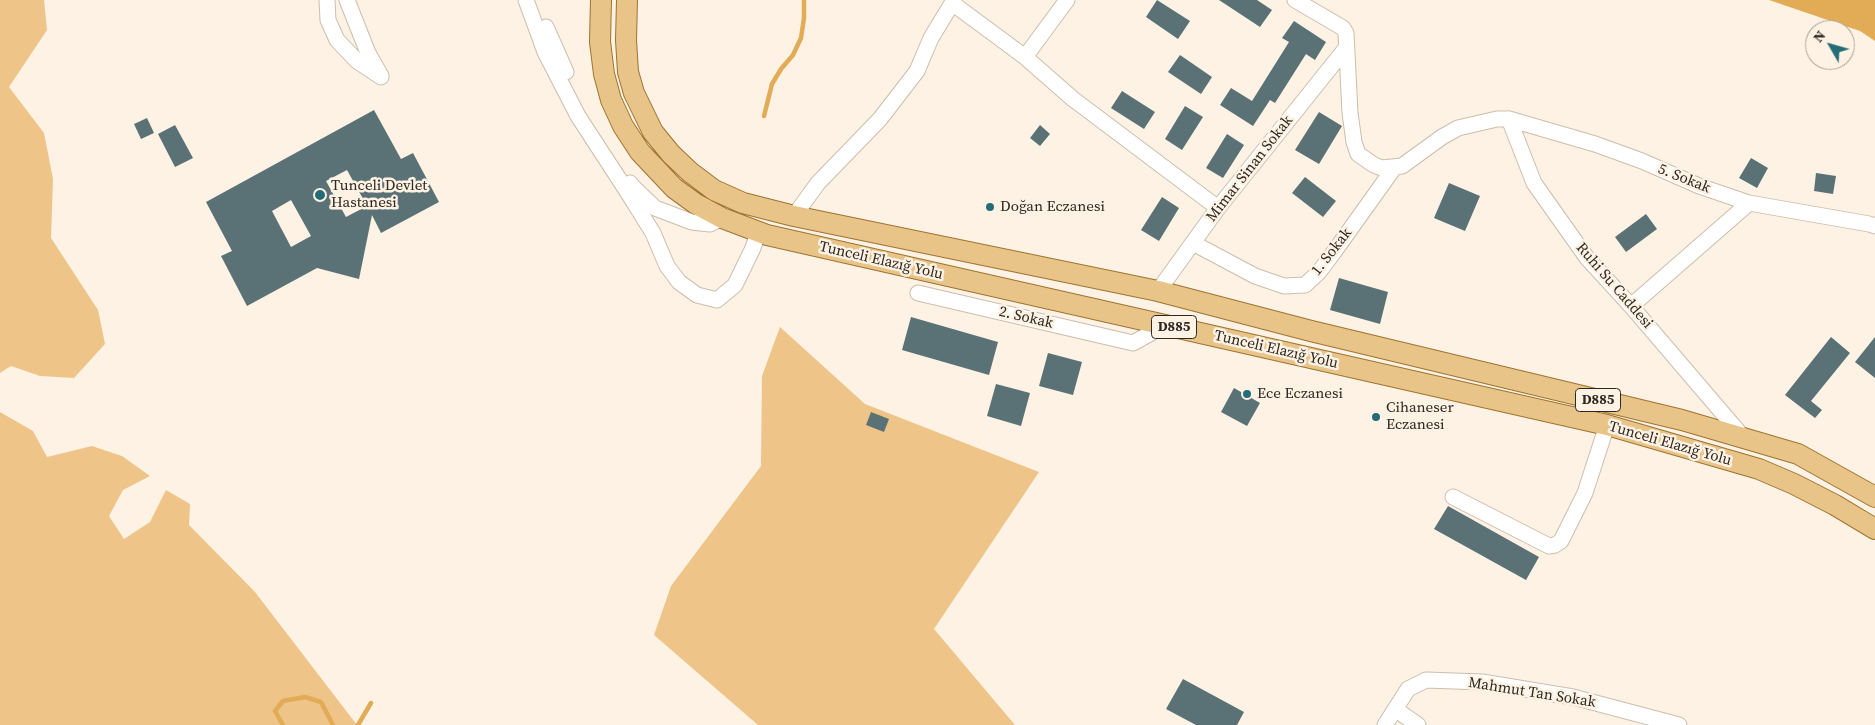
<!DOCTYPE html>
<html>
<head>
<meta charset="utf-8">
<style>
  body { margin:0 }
  #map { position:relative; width:1875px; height:725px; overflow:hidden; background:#fdf2e3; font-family:"Source Serif 4",serif }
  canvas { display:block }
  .north { position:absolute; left:1805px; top:20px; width:50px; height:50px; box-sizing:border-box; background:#fdf2e3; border:1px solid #aaa195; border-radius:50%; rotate:308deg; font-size:14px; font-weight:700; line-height:20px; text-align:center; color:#2d2821 }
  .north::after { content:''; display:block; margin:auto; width:18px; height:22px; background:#246c78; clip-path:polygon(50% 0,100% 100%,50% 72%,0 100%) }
</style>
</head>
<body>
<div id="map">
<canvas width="1875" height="725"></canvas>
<div class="north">N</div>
</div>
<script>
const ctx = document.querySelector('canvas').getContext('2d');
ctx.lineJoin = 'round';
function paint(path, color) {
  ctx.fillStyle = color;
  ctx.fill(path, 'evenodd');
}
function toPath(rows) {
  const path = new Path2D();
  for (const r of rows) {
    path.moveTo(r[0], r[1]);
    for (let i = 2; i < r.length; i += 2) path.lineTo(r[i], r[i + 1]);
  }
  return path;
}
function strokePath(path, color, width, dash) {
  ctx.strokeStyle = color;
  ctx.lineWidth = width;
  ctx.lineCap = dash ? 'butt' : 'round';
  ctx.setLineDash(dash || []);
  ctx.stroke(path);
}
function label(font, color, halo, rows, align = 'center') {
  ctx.font = font + ' "Source Serif 4",serif';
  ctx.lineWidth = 5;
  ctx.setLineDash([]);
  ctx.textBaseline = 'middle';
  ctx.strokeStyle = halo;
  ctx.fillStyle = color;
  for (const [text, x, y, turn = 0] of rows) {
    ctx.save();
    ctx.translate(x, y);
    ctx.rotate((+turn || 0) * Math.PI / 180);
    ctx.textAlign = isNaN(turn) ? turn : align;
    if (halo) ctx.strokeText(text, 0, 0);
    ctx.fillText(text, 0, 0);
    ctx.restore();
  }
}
paint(toPath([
  [0,0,44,0,47,30,9,87,44,133,53,179,51,238,98,310,105,344,74,378,40,376,11,366,0,373],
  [780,327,865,404,1039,472,934,629,1015,725,758,725,654,635,671,586,761,466,762,376],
  [0,412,33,431,47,457,92,446,122,456,150,476,123,490,109,516,124,539,150,522,166,490,190,504,189,525,255,592,357,725,0,725]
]), '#efc488');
paint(toPath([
  [1769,0,1875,0,1875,41,1860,31,1851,28]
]), '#e2ab56');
strokePath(toPath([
  [764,116,772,84,781,69,793,55,801,38,804,18,804,0],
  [283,725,275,711,283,701,305,697,321,702,333,725],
  [358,725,371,703]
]), '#e2ab56', 4.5);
paint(toPath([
  [1157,0,1190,21,1178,39,1146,17],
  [1219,0,1257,0,1272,10,1260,27],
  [1294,21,1326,42,1315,60,1306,54,1275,103,1270,100,1253,126,1220,105,1231,88,1252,101,1289,42,1282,38],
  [1180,55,1212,77,1201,94,1168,72],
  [1122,91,1155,112,1144,129,1111,108],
  [1185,106,1203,117,1182,150,1165,139],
  [374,110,401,159,413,153,439,202,381,233,372,215,359,279,317,268,247,306,221,256,232,251,206,202],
  [347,170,367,206,346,217,326,181],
  [291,200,311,236,291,247,272,211],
  [1319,112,1342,126,1319,164,1295,150],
  [147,118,154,133,141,139,134,124],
  [175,125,193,158,175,167,158,134],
  [1040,125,1050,134,1040,146,1030,138],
  [1227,134,1244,145,1223,178,1206,168],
  [1751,158,1768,168,1757,188,1739,178],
  [1816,173,1836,176,1833,194,1814,191],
  [1305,177,1336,201,1323,217,1292,193],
  [1449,183,1480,196,1465,231,1434,218],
  [1162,197,1179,208,1159,241,1141,230],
  [1646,214,1657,229,1626,252,1615,237],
  [1339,278,1388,292,1380,324,1330,310],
  [911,317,998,342,989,375,902,350],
  [1831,337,1850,353,1811,401,1822,410,1815,418,1785,395],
  [1875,337,1875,378,1855,362],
  [1048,353,1082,362,1073,395,1039,386],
  [996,384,1030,393,1021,426,987,416],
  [1234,388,1260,403,1247,426,1221,412],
  [871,412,889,419,884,432,866,425],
  [1448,506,1539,557,1526,580,1434,529],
  [1183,679,1244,712,1237,725,1196,725,1166,709]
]), '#5a7176');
const minor = toPath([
  [327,0,328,20,337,40,357,61,381,77],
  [347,0,368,53,381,76],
  [526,0,545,52,578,116,630,196,653,233,667,266,679,282,697,295,717,300,735,285,753,248,758,233],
  [1295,0,1343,28,1346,33,1350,113,1354,142,1358,154,1374,165,1382,168,1402,166,1442,137,1458,128,1497,119,1509,119,1595,144,1642,161,1699,186,1749,203,1869,224,1875,226],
  [952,3,1025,57,1073,99,1218,208],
  [546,27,566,72],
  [1025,57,1067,0],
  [1509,119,1534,183,1587,258,1631,306,1743,437],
  [630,183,634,188,655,208,692,222,710,224,722,218],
  [794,216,818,183,880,119,917,71,931,38,954,0],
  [1193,243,1255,276,1284,286,1305,285,1319,272,1334,252,1394,168],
  [1158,291,1218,208,1346,48],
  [918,293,1133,343,1151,333,1159,323],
  [1631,306,1749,203],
  [1453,497,1549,546,1555,545,1561,541,1585,493,1607,425],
  [1395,709,1418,725],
  [1385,725,1408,689,1426,680,1482,682,1573,697,1679,725]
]);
const major = toPath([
  [601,0,600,42,604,74,611,100,623,126,640,152,674,188,696,204,722,218,767,235,1607,425,1759,469,1794,484,1835,505,1875,529],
  [627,0,626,40,628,72,634,93,653,132,671,154,690,172,714,190,743,203,794,216,1158,291,1311,331,1682,420,1798,454,1875,497]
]);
strokePath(minor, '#ccbeac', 17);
strokePath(major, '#9e7430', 22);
strokePath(minor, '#fff', 15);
strokePath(major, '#e9c488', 20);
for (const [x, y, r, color] of [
  [320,195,6,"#246c78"],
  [990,207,5,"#246c78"],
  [1247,394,5,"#246c78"],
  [1376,417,5,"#246c78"]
]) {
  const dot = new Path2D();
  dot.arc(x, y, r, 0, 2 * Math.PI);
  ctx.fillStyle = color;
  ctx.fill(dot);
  strokePath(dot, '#fdf2e3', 2);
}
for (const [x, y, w] of [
  [1174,327,45],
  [1598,400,45]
]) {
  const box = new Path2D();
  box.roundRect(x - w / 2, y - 11.5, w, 23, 4);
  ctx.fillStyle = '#fdf2e3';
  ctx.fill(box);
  strokePath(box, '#2d2821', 1);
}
label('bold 14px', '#2d2821', null, [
  ["D885",1174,327],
  ["D885",1598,400]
]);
label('15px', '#2d2821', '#fdf2e3', [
  ["Mimar Sinan Sokak",1250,169,-52],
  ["5. Sokak",1684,179,22],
  ["1. Sokak",1332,252,-52],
  ["Tunceli Elazığ Yolu",881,261,13],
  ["Ruhi Su Caddesi",1614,286,49],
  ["2. Sokak",1026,318,13],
  ["Tunceli Elazığ Yolu",1276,350,13],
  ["Tunceli Elazığ Yolu",1670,444,16],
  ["Mahmut Tan Sokak",1532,693,9]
]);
label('15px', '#2d2821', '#fdf2e3', [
  ["Tunceli Devlet",331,186],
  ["Hastanesi",331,203],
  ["Doğan Eczanesi",1000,207],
  ["Ece Eczanesi",1257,394],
  ["Cihaneser",1386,408],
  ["Eczanesi",1386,425]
], 'left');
</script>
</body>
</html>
